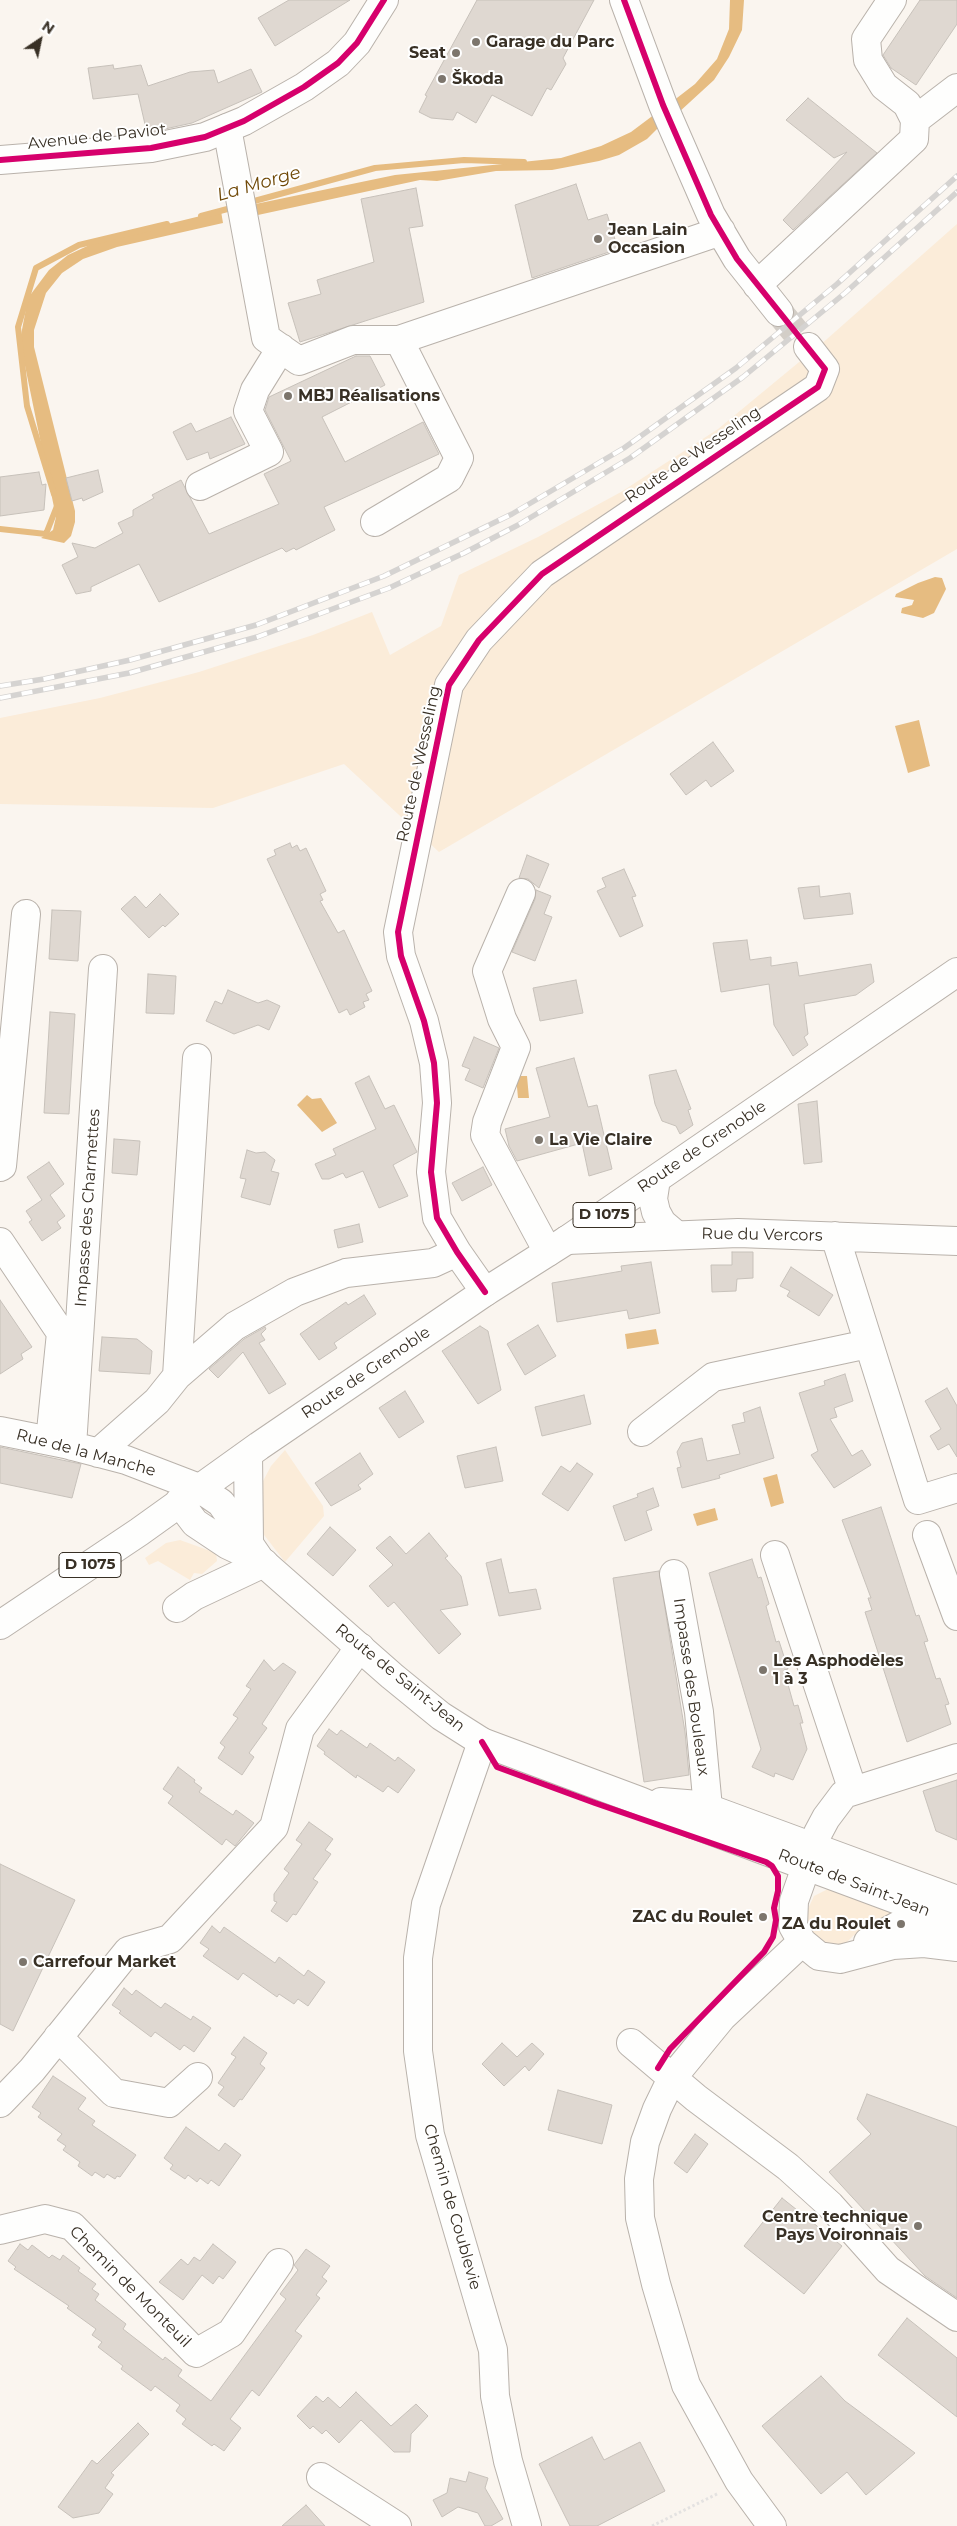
<!DOCTYPE html>
<html>
<head>
<meta charset="utf-8">
<style>
  body { margin:0 }
  #map { position:relative; width:957px; height:2526px; overflow:hidden; background:#faf5ef; font-family:Montserrat,sans-serif }
  canvas { display:block }
  .north { position:absolute; left:15px; top:15px; width:50px; height:50px; -webkit-text-stroke:4px #fff; paint-order:stroke; rotate:34deg; font-size:14px; font-weight:700; line-height:20px; text-align:center; color:#383025 }
  .north::after { content:''; display:block; margin:auto; width:18px; height:22px; background:#383025; clip-path:polygon(50% 0,100% 100%,50% 72%,0 100%) }
</style>
</head>
<body>
<div id="map">
<canvas width="957" height="2526"></canvas>
<div class="north">N</div>
</div>
<script>
const ctx = document.querySelector('canvas').getContext('2d');
ctx.lineJoin = 'round';
function paint(path, color) {
  ctx.fillStyle = color;
  ctx.fill(path, 'evenodd');
}
function toPath(rows) {
  const path = new Path2D();
  for (const r of rows) {
    path.moveTo(r[0], r[1]);
    for (let i = 2; i < r.length; i += 2) path.lineTo(r[i], r[i + 1]);
  }
  return path;
}
function strokePath(path, color, width, dash) {
  ctx.strokeStyle = color;
  ctx.lineWidth = width;
  ctx.lineCap = dash ? 'butt' : 'round';
  ctx.setLineDash(dash || []);
  ctx.stroke(path);
}
function label(font, color, halo, rows, align = 'center') {
  ctx.font = font + ' Montserrat,sans-serif';
  ctx.lineWidth = 4;
  ctx.setLineDash([]);
  ctx.textBaseline = 'middle';
  ctx.strokeStyle = halo;
  ctx.fillStyle = color;
  for (const [text, x, y, turn = 0] of rows) {
    ctx.save();
    ctx.translate(x, y);
    ctx.rotate((+turn || 0) * Math.PI / 180);
    ctx.textAlign = isNaN(turn) ? turn : align;
    if (halo) ctx.strokeText(text, 0, 0);
    ctx.fillText(text, 0, 0);
    ctx.restore();
  }
}
paint(toPath([
  [957,224,957,549,439,852,344,764,213,808,0,804,0,718,100,698,199,672,313,635,372,612,390,655,441,626,459,575,538,537,621,492,718,429,827,339],
  [285,1450,323,1506,324,1516,285,1562,261,1531,258,1507,262,1483,271,1466],
  [180,1540,216,1553,217,1561,202,1574,194,1573,190,1580,158,1561,149,1565,145,1558,166,1543],
  [834,1886,924,1916,881,1920,854,1935,842,1947,821,1942,809,1932,806,1913,814,1896]
]), '#fbecd9');
paint(toPath([
  [730,0,744,0,742,30,729,57,714,80,678,113,673,101,695,84,717,59,729,29],
  [659,111,663,123,647,139,619,155,599,161,552,170,496,171,437,181,420,180,244,218,241,207,395,175,561,158,601,146,631,132],
  [221,211,223,223,117,247,83,259,62,273,46,293,34,330,34,347,75,511,75,522,71,536,64,543,41,538,53,530,56,517,23,356,21,335,28,298,49,270,68,255,98,241],
  [935,577,942,578,946,589,934,613,923,618,901,613,902,608,912,605,914,600,895,597,896,594,918,583],
  [919,720,930,766,908,773,895,726],
  [516,1076,527,1076,529,1098,518,1098],
  [307,1095,312,1099,321,1098,337,1123,322,1132,297,1105],
  [656,1329,659,1344,627,1349,625,1334],
  [777,1474,784,1503,771,1507,763,1478],
  [715,1508,718,1520,697,1526,693,1514]
]), '#e6bc81');
strokePath(toPath([
  [247,203,375,168,464,160,524,162],
  [201,216,235,207],
  [54,494,27,406,18,327,36,268,79,245,167,224],
  [0,529,46,534,57,506]
]), '#e6bc81', 6);
const building = toPath([
  [289,0,350,0,275,46,258,18,289,0],
  [477,0,594,0,563,58,566,64,551,90,547,88,532,116,492,95,476,123,457,112,453,120,431,118,419,112,427,96,425,95,477,0],
  [920,0,957,0,957,24,916,85,891,68,883,55,920,0],
  [113,65,114,69,141,65,148,86,190,72,214,70,218,83,251,69,262,92,192,123,147,133,138,94,93,99,88,68,113,65],
  [808,98,877,153,793,230,783,220,847,152,834,158,786,120,808,98],
  [576,184,588,220,607,214,618,249,532,278,515,205,576,184],
  [416,188,423,226,409,228,424,302,300,342,288,303,321,294,317,280,374,262,361,199,416,188],
  [356,356,370,356,385,385,322,417,345,462,423,422,439,454,324,507,335,530,296,550,294,548,286,552,282,548,159,602,139,564,91,587,91,591,76,594,62,565,78,557,72,543,95,548,123,533,118,523,133,516,133,510,154,498,152,495,181,480,209,534,279,504,264,474,291,461,265,410,269,397,356,356],
  [231,417,245,444,210,459,208,452,187,460,173,432,191,423,196,432,231,417],
  [98,470,103,492,83,501,82,498,72,501,66,478,98,470],
  [39,472,42,485,46,484,44,510,0,516,0,477,39,472],
  [713,742,734,771,711,787,706,780,686,795,670,774,713,742],
  [290,843,292,848,297,845,300,851,306,848,326,891,320,894,323,900,320,901,338,933,344,930,372,991,366,994,369,1000,363,1002,365,1007,350,1015,347,1009,339,1013,267,859,276,855,274,850,290,843],
  [527,855,549,864,539,888,528,879,519,878,527,855],
  [624,869,636,896,632,897,643,926,620,937,597,891,606,887,602,878,624,869],
  [819,886,820,897,850,893,853,914,804,919,798,888,819,886],
  [536,890,551,896,544,914,552,917,535,961,512,952,535,899,536,890],
  [160,894,179,914,165,927,163,925,149,938,121,909,135,896,146,908,160,894],
  [52,910,81,911,78,961,49,959,52,910],
  [747,940,750,960,771,957,771,966,797,962,799,976,871,964,874,982,856,995,804,1004,808,1034,804,1037,808,1045,793,1056,774,1025,769,984,721,992,713,943,747,940],
  [148,974,176,976,174,1014,146,1013,148,974],
  [576,980,583,1013,540,1021,533,988,576,980],
  [228,990,258,1003,267,1000,280,1006,269,1030,258,1025,234,1034,206,1021,215,1001,222,1004,228,990],
  [50,1012,75,1014,69,1114,44,1113,50,1012],
  [474,1037,499,1048,483,1088,465,1080,470,1069,462,1066,474,1037],
  [574,1058,588,1107,597,1105,612,1169,589,1176,582,1143,517,1161,509,1146,505,1129,550,1117,536,1068,574,1058],
  [676,1070,691,1109,688,1110,693,1125,680,1134,676,1126,662,1121,655,1104,649,1075,676,1070],
  [369,1076,385,1109,394,1105,417,1152,393,1165,408,1196,379,1208,363,1171,346,1178,343,1173,329,1179,322,1179,315,1164,336,1155,333,1149,376,1129,355,1083,369,1076],
  [817,1101,822,1162,804,1164,798,1104,817,1101],
  [114,1139,140,1141,137,1175,112,1173,114,1139],
  [247,1150,256,1153,265,1152,275,1160,271,1171,279,1173,270,1205,241,1197,246,1179,240,1178,247,1150],
  [49,1162,64,1184,50,1195,65,1216,57,1222,61,1228,42,1241,29,1222,32,1220,26,1211,42,1200,27,1177,49,1162],
  [483,1167,492,1185,462,1201,452,1183,483,1167],
  [359,1224,363,1242,338,1248,334,1230,359,1224],
  [732,1252,753,1252,753,1278,737,1279,736,1291,712,1292,711,1265,732,1265,732,1252],
  [651,1262,660,1313,629,1319,627,1310,557,1322,552,1283,622,1271,621,1266,651,1262],
  [791,1267,833,1295,819,1316,787,1296,790,1291,780,1286,791,1267],
  [364,1295,376,1314,334,1343,337,1348,319,1360,300,1334,346,1302,348,1305,364,1295],
  [0,1300,32,1347,21,1354,23,1359,0,1374,0,1300],
  [538,1325,556,1356,525,1375,507,1344,538,1325],
  [480,1326,488,1331,501,1390,478,1404,442,1351,480,1326],
  [265,1327,266,1329,261,1334,265,1340,259,1343,286,1384,269,1394,243,1352,218,1378,209,1369,244,1339,265,1327],
  [102,1337,137,1339,152,1351,150,1374,99,1371,102,1337],
  [845,1374,853,1401,834,1408,837,1417,830,1419,852,1456,862,1450,871,1465,834,1488,811,1455,818,1451,799,1393,825,1385,824,1381,845,1374],
  [947,1388,957,1406,957,1457,949,1444,938,1450,930,1436,941,1429,925,1401,947,1388],
  [405,1391,424,1422,399,1438,379,1408,405,1391],
  [584,1395,591,1424,542,1436,535,1407,584,1395],
  [760,1407,774,1458,719,1475,720,1478,682,1488,677,1468,681,1467,677,1452,682,1443,702,1438,707,1461,740,1454,732,1425,745,1422,743,1413,760,1407],
  [0,1447,81,1464,72,1498,0,1483,0,1447],
  [496,1447,503,1481,465,1488,457,1456,496,1447],
  [360,1453,373,1474,358,1485,361,1489,331,1506,315,1483,360,1453],
  [577,1463,593,1474,568,1511,542,1494,561,1466,570,1472,577,1463],
  [653,1488,659,1506,646,1511,652,1530,625,1541,613,1506,638,1497,637,1494,653,1488],
  [881,1507,916,1616,919,1615,928,1641,924,1642,936,1679,940,1678,949,1704,945,1705,951,1724,907,1742,865,1612,872,1610,868,1598,871,1598,842,1520,881,1507],
  [330,1527,356,1550,333,1576,307,1554,330,1527],
  [429,1533,448,1556,445,1558,461,1576,468,1605,440,1610,461,1634,439,1654,394,1602,388,1607,369,1586,393,1565,376,1548,390,1536,406,1554,429,1533],
  [501,1559,509,1593,536,1589,541,1609,499,1616,486,1563,501,1559],
  [752,1559,758,1578,761,1577,769,1604,766,1606,776,1642,779,1641,788,1669,784,1670,794,1706,798,1705,803,1723,800,1723,807,1749,793,1780,775,1773,774,1777,752,1767,761,1749,709,1573,752,1559],
  [659,1571,685,1732,689,1775,644,1782,613,1578,659,1571],
  [264,1660,274,1671,283,1663,296,1672,262,1724,267,1728,249,1753,254,1757,242,1775,218,1758,225,1747,220,1743,238,1718,233,1715,251,1689,246,1686,264,1660],
  [329,1729,337,1735,341,1730,367,1748,370,1743,395,1761,398,1757,415,1770,398,1793,388,1786,383,1792,357,1775,356,1778,324,1754,325,1752,317,1746,329,1729],
  [178,1767,195,1780,194,1782,202,1788,199,1792,233,1815,236,1810,254,1823,235,1846,226,1839,222,1845,168,1803,173,1796,163,1789,178,1767],
  [957,1780,957,1840,936,1831,923,1791,957,1780],
  [309,1822,333,1839,325,1850,331,1854,313,1879,318,1882,296,1915,293,1914,287,1922,271,1911,277,1902,274,1901,274,1894,289,1873,284,1869,302,1844,296,1840,309,1822],
  [0,1864,75,1900,13,2031,0,2024,0,1864],
  [212,1926,220,1933,224,1927,275,1963,279,1957,304,1976,308,1970,325,1982,308,2006,298,1999,294,2004,279,1994,277,1997,243,1973,238,1980,203,1956,209,1949,200,1943,212,1926],
  [124,1988,132,1995,136,1990,161,2008,165,2003,191,2020,193,2016,211,2028,194,2052,184,2045,180,2050,155,2032,151,2037,119,2013,121,2011,112,2005,124,1988],
  [244,2037,267,2053,260,2064,265,2068,242,2100,240,2099,234,2107,218,2095,224,2087,218,2083,236,2057,231,2054,244,2037],
  [502,2043,517,2057,532,2043,544,2054,529,2071,525,2066,504,2086,482,2064,502,2043],
  [53,2076,86,2098,78,2109,95,2121,92,2125,136,2155,120,2177,117,2176,115,2179,107,2174,104,2178,95,2172,92,2176,78,2166,80,2162,63,2150,66,2146,57,2140,62,2134,38,2117,41,2113,32,2107,53,2076],
  [558,2090,612,2105,602,2144,548,2130,558,2090],
  [867,2094,957,2127,957,2298,925,2276,829,2172,871,2134,857,2119,867,2094],
  [186,2127,219,2151,225,2143,241,2155,219,2186,211,2180,208,2184,200,2178,197,2182,188,2175,185,2179,170,2169,173,2165,164,2158,186,2127],
  [695,2134,708,2144,687,2173,674,2163,695,2134],
  [782,2198,842,2246,804,2294,744,2246,782,2198],
  [20,2244,28,2250,32,2245,49,2258,52,2255,60,2260,63,2255,80,2268,78,2271,96,2284,92,2289,99,2294,95,2300,126,2324,123,2329,163,2360,165,2357,182,2370,178,2376,211,2401,286,2299,280,2294,298,2270,294,2265,306,2249,330,2266,322,2277,327,2281,316,2295,320,2298,295,2331,302,2336,259,2396,252,2390,230,2419,241,2428,224,2451,214,2444,212,2446,182,2424,186,2419,176,2411,180,2405,155,2386,151,2391,121,2369,123,2366,98,2347,102,2342,92,2335,96,2329,67,2308,69,2306,14,2269,16,2267,8,2261,20,2244],
  [213,2244,236,2262,223,2279,219,2276,213,2284,202,2275,183,2300,159,2282,181,2259,188,2265,194,2257,200,2261,213,2244],
  [907,2318,957,2358,957,2417,878,2355,907,2318],
  [821,2376,845,2401,915,2453,866,2495,847,2472,821,2494,762,2426,821,2376],
  [356,2392,391,2426,416,2404,428,2416,411,2434,410,2452,394,2452,361,2420,339,2443,326,2430,322,2434,313,2426,310,2429,297,2416,316,2396,323,2402,328,2397,340,2408,356,2392],
  [138,2423,149,2434,111,2473,114,2475,105,2488,113,2494,99,2513,73,2518,58,2507,92,2460,97,2464,138,2423],
  [592,2437,604,2460,640,2442,665,2491,597,2526,570,2526,539,2464,592,2437],
  [469,2472,488,2478,485,2488,503,2519,491,2526,485,2526,478,2513,458,2507,442,2517,433,2500,447,2493,450,2478,466,2482,469,2472],
  [306,2505,325,2526,282,2526,306,2505]
]);
paint(building, '#dfd8d1');
strokePath(building, '#c7c1ba', 1);
strokePath(toPath([
  [779,312,808,347]
]), '#d3cec7', 28, [28, 14]);
const minor = toPath([
  [624,0,663,105,711,215,737,259,779,312],
  [915,120,957,88],
  [227,128,266,338,299,361,353,340,399,340,721,231],
  [757,285,914,139,915,120,907,104,884,86,868,60,866,39,892,0],
  [200,486,269,452,248,411,255,390,281,348],
  [375,522,449,478,459,458,399,340],
  [521,893,487,971,502,1019,516,1047,487,1122,485,1135,548,1252],
  [0,1167,2,1166,26,914],
  [835,1236,918,1500,957,1488],
  [567,1240,738,1233,957,1241],
  [0,1242,61,1333,50,1441],
  [485,1292,457,1252,437,1218,431,1172,437,1103,434,1063,424,1021,401,956,398,932,449,685,479,640,542,574,818,387,825,369,808,347],
  [177,1376,197,1058],
  [0,1431,65,1444,126,1460,199,1488],
  [642,1432,713,1377,868,1344],
  [72,1446,103,969],
  [98,1453,157,1401,177,1376,235,1326,295,1292,346,1273,433,1263,457,1252],
  [927,1535,957,1616],
  [775,1555,853,1791],
  [674,1574,699,1712,708,1808,693,1824],
  [177,1608,194,1596,264,1563],
  [482,1742,426,1904,418,1958,418,2051,430,2135,493,2350,495,2396,508,2461,527,2526],
  [957,1758,844,1794,826,1818,818,1833,794,1901,793,1926,802,1942,819,1956,840,1959,893,1945,924,1943,957,1947],
  [868,1942,901,1924,952,1920],
  [58,2037,114,2093,169,2103,198,2077],
  [631,2043,696,2098,788,2167,830,2205,888,2270,957,2317],
  [0,2103,32,2070,128,1951,170,1939,274,1827,300,1729,360,1647],
  [0,2230,45,2219,72,2226,196,2353,231,2333,279,2263],
  [321,2477,397,2526],
  [772,2526,739,2481,686,2385,656,2284,640,2218,639,2179,645,2142,657,2109,672,2078,722,2017,802,1942]
]);
const major = toPath([
  [0,160,151,148,205,137,244,121,304,87,338,63,357,43,384,0],
  [656,1179,653,1199,656,1212,662,1223,675,1234],
  [248,1454,249,1541],
  [199,1488,221,1503,260,1560],
  [179,1502,195,1523,228,1545,260,1560,392,1676,441,1716,482,1742,640,1801,693,1824,957,1922],
  [0,1625,139,1532,259,1446,485,1292,567,1240,957,972],
  [661,1802,699,1805,957,1900]
]);
strokePath(minor, '#b9b2ab', 30);
strokePath(major, '#b9b2ab', 30);
strokePath(toPath([
  [652,2526,719,2493]
]), '#e4e2e1', 3, [2.5, 2.5]);
strokePath(minor, '#fefefd', 28);
strokePath(major, '#fefefd', 28);
const rail = toPath([
  [0,686,44,679,130,660,256,625,384,576,512,514,624,448,736,368,837,284,957,176],
  [0,698,129,673,257,637,389,588,464,553,518,525,630,458,743,377,845,293,957,192]
]);
strokePath(rail, '#d5d3d1', 5.5);
strokePath(rail, '#fff', 4, [11]);
strokePath(toPath([
  [0,160,151,148,205,137,244,121,304,87,338,63,357,43,384,0],
  [485,1292,457,1252,437,1218,431,1172,437,1103,434,1063,424,1021,401,956,398,932,449,685,479,640,542,574,818,387,825,369,737,259,711,215,663,105,624,0],
  [482,1742,497,1767,595,1803,766,1862,772,1866,778,1876,778,1891,774,1908,776,1920,773,1937,764,1952,670,2049,658,2068]
]), '#d6006c', 6);
for (const [x, y, r, color] of [
  [476,42,5,"#7c756c"],
  [456,53,5,"#7c756c"],
  [442,79,5,"#7c756c"],
  [598,239,5,"#7c756c"],
  [288,396,5,"#7c756c"],
  [539,1140,5,"#7c756c"],
  [763,1670,5,"#7c756c"],
  [763,1917,5,"#7c756c"],
  [901,1924,5,"#7c756c"],
  [23,1962,5,"#7c756c"],
  [918,2226,5,"#7c756c"]
]) {
  const dot = new Path2D();
  dot.arc(x, y, r, 0, 2 * Math.PI);
  ctx.fillStyle = color;
  ctx.fill(dot);
  strokePath(dot, '#fff', 2);
}
for (const [x, y, w] of [
  [604,1215,62],
  [90,1565,62]
]) {
  const box = new Path2D();
  box.roundRect(x - w / 2, y - 12.5, w, 25, 4);
  ctx.fillStyle = '#fff';
  ctx.fill(box);
  strokePath(box, '#383025', 1);
}
label('bold 15px', '#383025', null, [
  ["D 1075",604,1215],
  ["D 1075",90,1565]
]);
label('bold 16px', '#383025', '#fff', [
  ["Garage du Parc",486,42],
  ["Seat",446,53,"right"],
  ["Škoda",452,79],
  ["Jean Lain",608,230],
  ["Occasion",608,248],
  ["MBJ Réalisations",298,396],
  ["La Vie Claire",549,1140],
  ["Les Asphodèles",773,1661],
  ["1 à 3",773,1679],
  ["ZAC du Roulet",753,1917,"right"],
  ["ZA du Roulet",891,1924,"right"],
  ["Carrefour Market",33,1962],
  ["Centre technique",908,2217,"right"],
  ["Pays Voironnais",908,2235,"right"]
], 'left');
label('16px', '#383025', '#fff', [
  ["Avenue de Paviot",97,137,-6],
  ["Route de Wesseling",693,455,-34],
  ["Route de Wesseling",419,764,-78],
  ["Route de Grenoble",702,1147,-34],
  ["Impasse des Charmettes",88,1208,-86],
  ["Rue du Vercors",762,1235,1],
  ["Route de Grenoble",366,1373,-34],
  ["Rue de la Manche",86,1453,15],
  ["Route de Saint-Jean",400,1678,39],
  ["Impasse des Bouleaux",691,1687,82],
  ["Route de Saint-Jean",854,1883,21],
  ["Chemin de Coublevie",452,2207,74],
  ["Chemin de Monteuil",130,2287,45]
]);
label('italic 18px', '#704907', '#fff', [
  ["La Morge",259,184,-16]
]);
</script>
</body>
</html>
